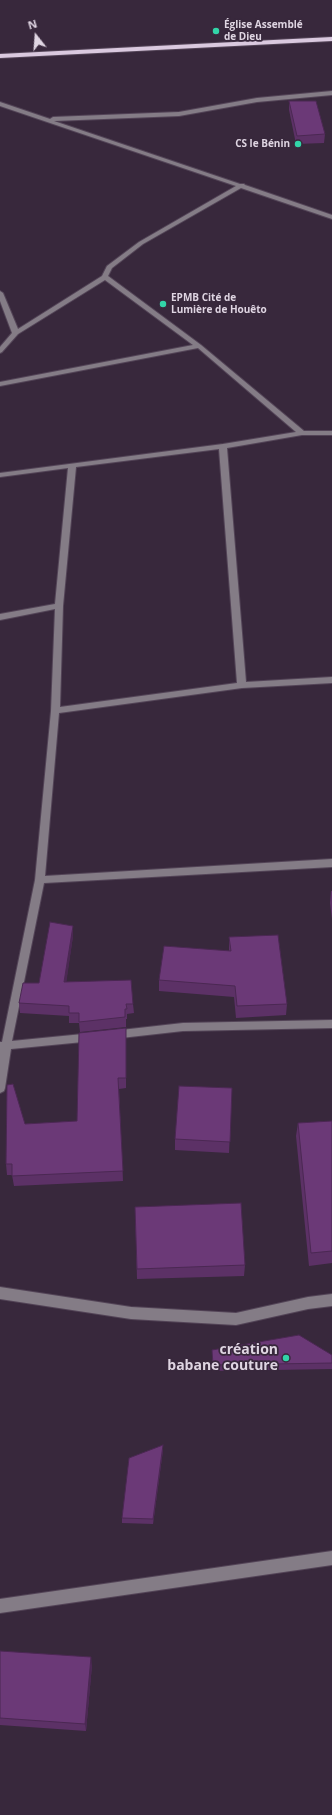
<!DOCTYPE html>
<html>
<head>
<meta charset="utf-8">
<style>
  body { margin:0 }
  #map { position:relative; width:332px; height:1815px; overflow:hidden; background:#38283c; font-family:"Open Sans",sans-serif }
  canvas { display:block }
  .north { position:absolute; left:16px; top:16px; width:40px; height:40px; -webkit-text-stroke:3px #38283c; paint-order:stroke; rotate:343deg; font-size:11px; font-weight:700; line-height:16px; text-align:center; color:#dfd5e2 }
  .north::after { content:''; display:block; margin:auto; width:14px; height:18px; background:#dfd5e2; clip-path:polygon(50% 0,100% 100%,50% 72%,0 100%) }
</style>
</head>
<body>
<div id="map">
<canvas width="332" height="1815"></canvas>
<div class="north">N</div>
</div>
<script>
const ctx = document.querySelector('canvas').getContext('2d');
ctx.lineJoin = 'round';
function toPath(rows) {
  const path = new Path2D();
  for (const r of rows) {
    path.moveTo(r[0], r[1]);
    for (let i = 2; i < r.length; i += 2) path.lineTo(r[i], r[i + 1]);
  }
  return path;
}
function strokePath(path, color, width, dash) {
  ctx.strokeStyle = color;
  ctx.lineWidth = width;
  ctx.lineCap = dash ? 'butt' : 'round';
  ctx.setLineDash(dash || []);
  ctx.stroke(path);
}
function paint(path, color) {
  ctx.fillStyle = color;
  ctx.fill(path, 'evenodd');
}
function label(font, color, halo, rows, align = 'center') {
  ctx.font = font + ' "Open Sans",sans-serif';
  ctx.lineWidth = 3.5;
  ctx.setLineDash([]);
  ctx.textBaseline = 'middle';
  ctx.strokeStyle = halo;
  ctx.fillStyle = color;
  for (const [text, x, y, turn = 0] of rows) {
    ctx.save();
    ctx.translate(x, y);
    ctx.rotate((+turn || 0) * Math.PI / 180);
    ctx.textAlign = isNaN(turn) ? turn : align;
    if (halo) ctx.strokeText(text, 0, 0);
    ctx.fillText(text, 0, 0);
    ctx.restore();
  }
}
const minor = toPath([
  [332,91,332,95,257,102,179,116,54,121,240,184,244,184,245,185,332,215,332,219,241,188,143,244,112,268,108,276,201,345,304,431,332,431,332,435,302,435,227,448,246,682,332,677,332,683,242,688,59,713,45,876,332,859,332,867,44,883,12,1041,93,1033,97,1034,98,1037,97,1040,93,1041,11,1049,5,1088,4,1091,0,1093,0,1042,2,1042,35,880,51,711,55,609,0,620,0,614,55,604,68,468,0,477,0,473,223,444,296,432,198,348,0,386,0,382,193,345,105,280,18,334,2,352,0,353,0,347,12,333,0,301,0,291,3,293,18,329,102,276,107,266,139,242,236,186,0,106,0,102,50,119,53,117,179,112,257,98,332,91],
  [219,449,237,683,60,707,63,606,76,467,219,449],
  [332,1020,332,1028,183,1031,112,1039,108,1038,107,1035,108,1032,112,1031,183,1023,332,1020],
  [0,1287,131,1307,236,1313,308,1297,332,1294,332,1306,308,1309,236,1325,131,1319,0,1299,0,1287],
  [332,1551,332,1565,0,1613,0,1599,332,1551]
]);
const major = toPath([
  [332,37,332,41,0,58,0,54,332,37]
]);
strokePath(minor, '#534457', 2);
strokePath(major, '#534457', 2);
paint(minor, '#847c86');
paint(major, '#dac9df');
paint(toPath([
  [289,101,325,134,324,143,296,144,289,110],
  [331,891,332,891,332,919,330,903],
  [73,936,66,982,133,1004,134,1013,127,1014,127,1019,126,1019,126,1027,80,1032,79,1023,69,1023,69,1016,20,1013,19,1003,39,983],
  [229,937,287,1004,286,1015,236,1018,234,997,159,991,159,980,229,951],
  [126,1038,126,1088,119,1089,123,1181,14,1186,12,1175,7,1175,6,1164,25,1124,77,1121],
  [232,1088,229,1153,175,1150,175,1139],
  [332,1121,332,1263,309,1266,296,1136,298,1123],
  [135,1207,245,1265,244,1276,137,1279],
  [212,1350,332,1355,332,1369,213,1371,212,1356],
  [163,1450,153,1524,122,1523,122,1518],
  [0,1654,92,1665,86,1731,0,1725]
]), '#5c3166');
paint(toPath([
  [73,926,73,936,65,992,64,982],
  [163,1445,163,1450,153,1524,153,1519],
  [91,1657,92,1665,86,1731,85,1724]
]), '#4b2853');
const building = toPath([
  [289,101,316,101,325,134,297,136,289,101],
  [50,922,73,926,64,982,131,980,133,1004,126,1004,127,1009,125,1009,125,1017,79,1022,79,1013,69,1013,69,1006,19,1003,23,983,39,983,50,922],
  [278,935,287,1004,237,1006,235,986,159,980,164,946,231,951,229,937,278,935],
  [126,1028,126,1078,118,1078,123,1171,12,1176,12,1164,6,1164,7,1085,13,1084,25,1124,77,1121,79,1033,126,1028],
  [179,1086,232,1088,230,1142,175,1139,179,1086],
  [332,1121,332,1251,311,1253,298,1123,332,1121],
  [241,1203,245,1265,137,1269,135,1207,241,1203],
  [299,1335,332,1355,332,1363,213,1365,212,1350,299,1335],
  [163,1445,153,1519,122,1518,129,1458,163,1445],
  [0,1651,91,1657,85,1724,0,1718,0,1651]
]);
paint(building, '#6b3977');
strokePath(building, '#4b2853', 1);
for (const [x, y, r, color] of [
  [216,31,4,"#32d4a8"],
  [298,144,4,"#32d4a8"],
  [163,304,4,"#32d4a8"],
  [286,1358,4,"#32d4a8"]
]) {
  const dot = new Path2D();
  dot.arc(x, y, r, 0, 2 * Math.PI);
  ctx.fillStyle = color;
  ctx.fill(dot);
  strokePath(dot, '#38283c', 1.5);
}
label('bold 10px', '#dfd5e2', '#38283c', [
  ["Église Assemblé",224,25],
  ["de Dieu",224,37],
  ["CS le Bénin",290,144,"right"],
  ["EPMB Cité de",171,298],
  ["Lumière de Houêto",171,310]
], 'left');
label('bold 14px', '#dfd5e2', '#38283c', [
  ["création",278,1350],
  ["babane couture",278,1366]
], 'right');
</script>
</body>
</html>
